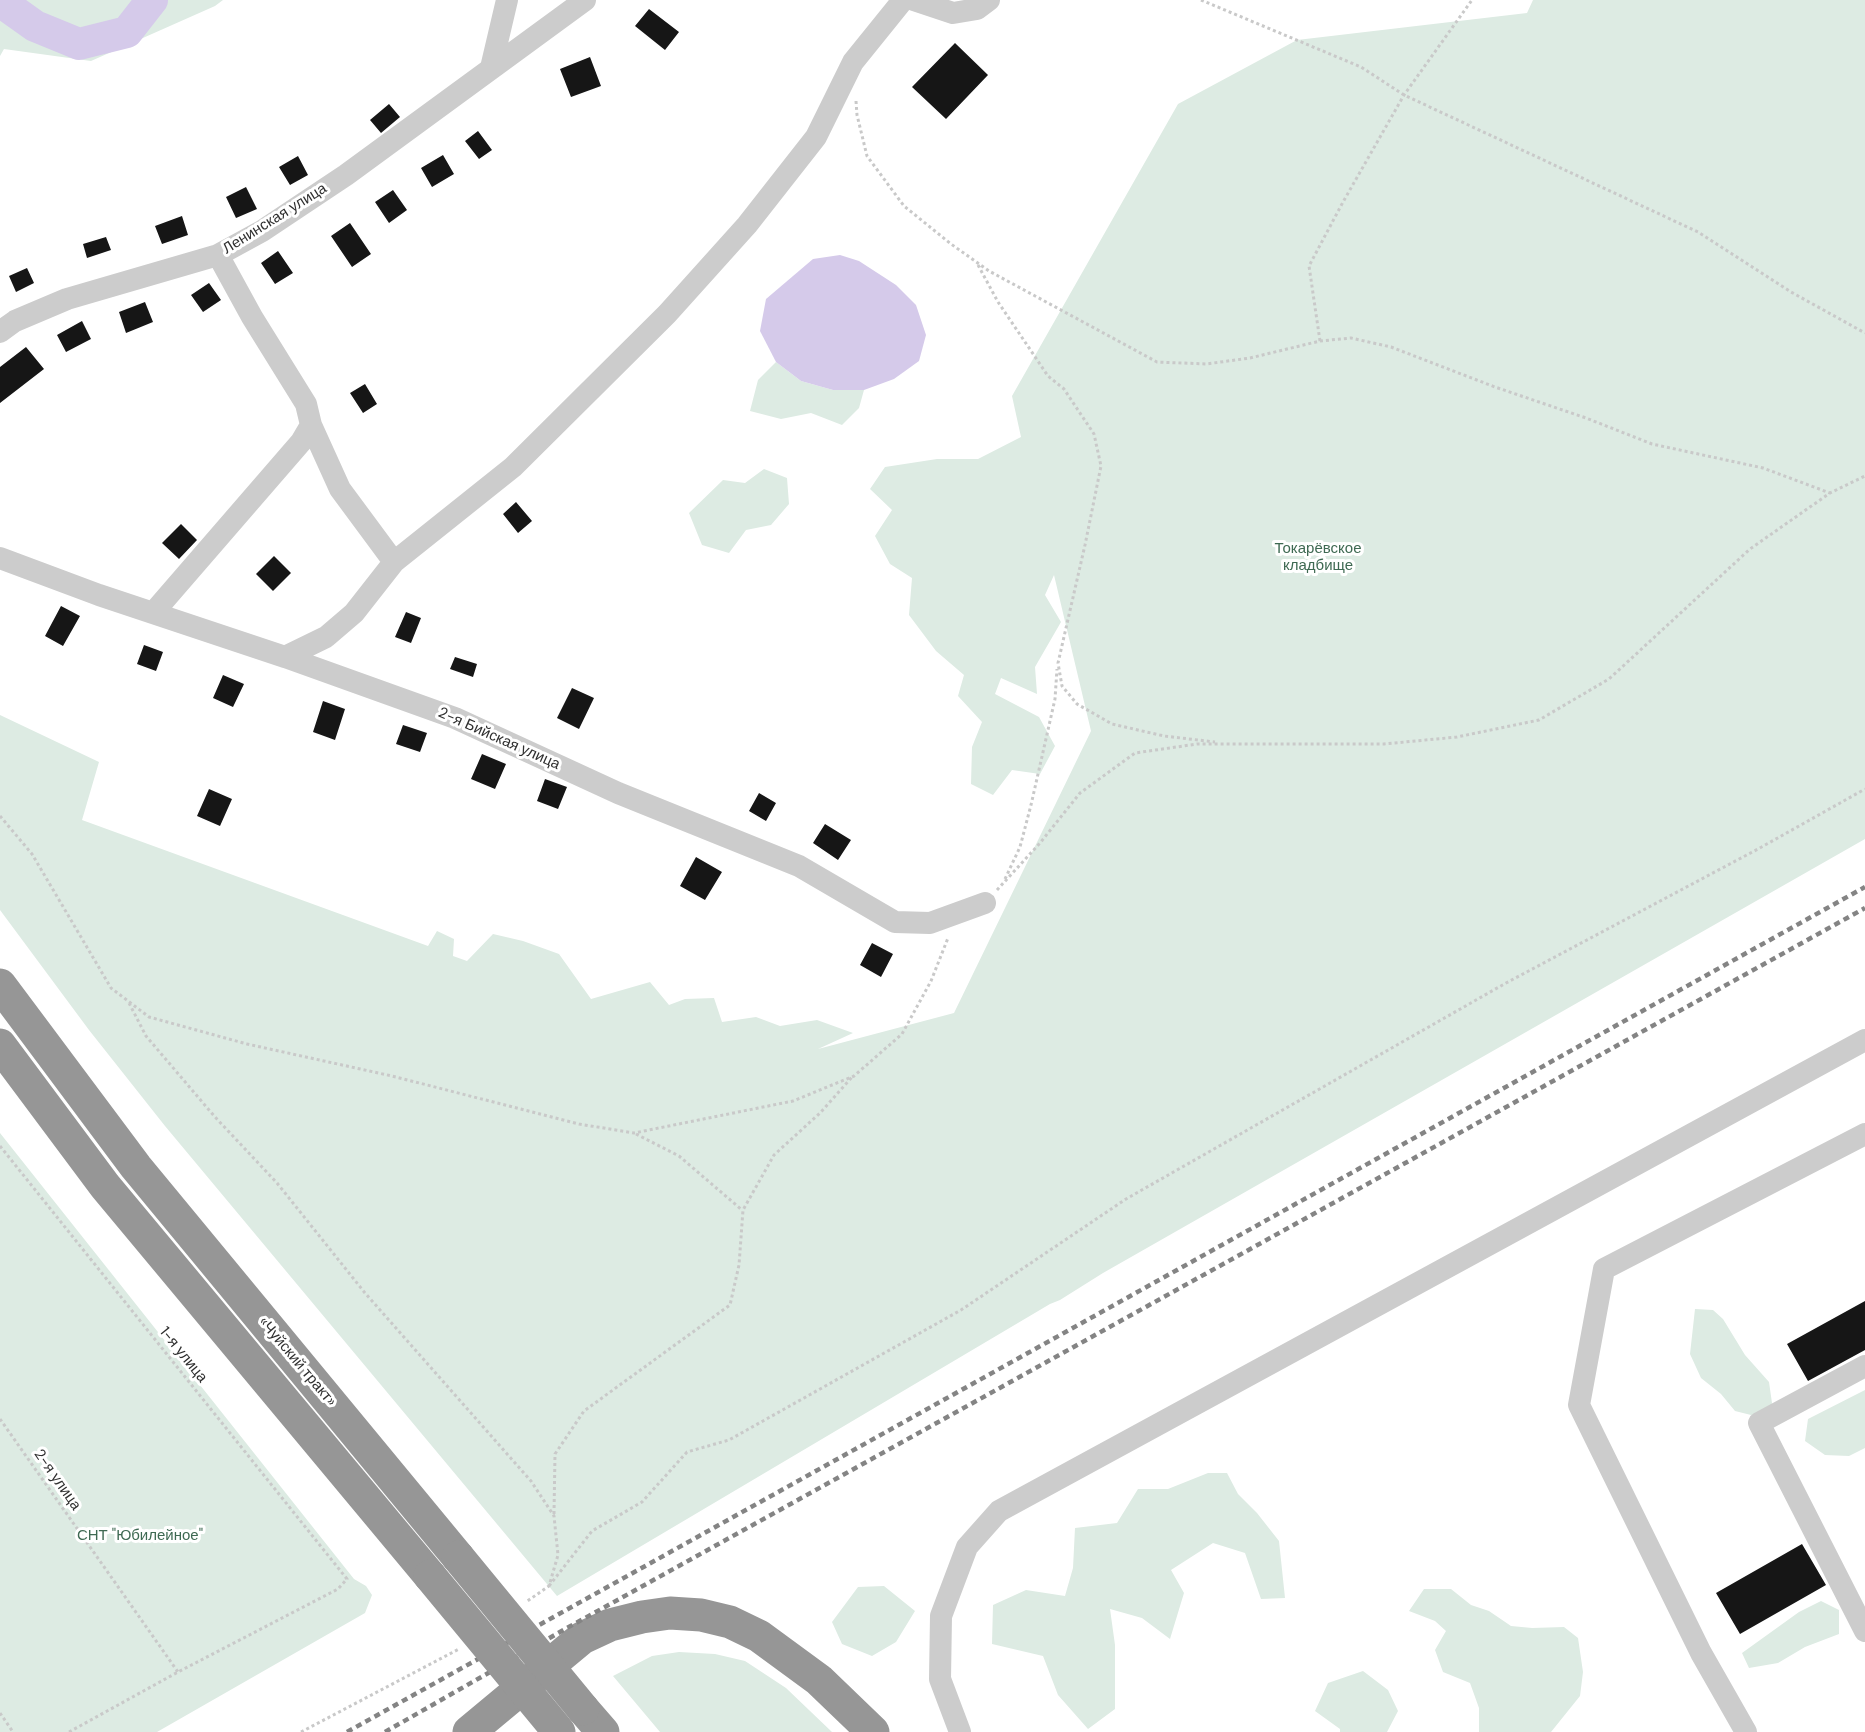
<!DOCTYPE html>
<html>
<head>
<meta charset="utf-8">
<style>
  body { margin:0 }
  canvas { display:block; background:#fff }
</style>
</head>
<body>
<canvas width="1865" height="1732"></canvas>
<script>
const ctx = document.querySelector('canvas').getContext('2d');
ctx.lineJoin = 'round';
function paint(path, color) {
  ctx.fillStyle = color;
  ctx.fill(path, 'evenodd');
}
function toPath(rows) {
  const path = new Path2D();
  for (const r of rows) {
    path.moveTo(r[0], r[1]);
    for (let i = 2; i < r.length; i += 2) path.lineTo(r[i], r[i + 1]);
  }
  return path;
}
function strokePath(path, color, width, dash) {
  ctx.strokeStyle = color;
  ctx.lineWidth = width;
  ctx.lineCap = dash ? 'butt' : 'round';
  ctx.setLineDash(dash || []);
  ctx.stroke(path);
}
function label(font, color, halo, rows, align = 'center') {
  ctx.font = font + ' "DM Sans",sans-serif';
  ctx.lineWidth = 6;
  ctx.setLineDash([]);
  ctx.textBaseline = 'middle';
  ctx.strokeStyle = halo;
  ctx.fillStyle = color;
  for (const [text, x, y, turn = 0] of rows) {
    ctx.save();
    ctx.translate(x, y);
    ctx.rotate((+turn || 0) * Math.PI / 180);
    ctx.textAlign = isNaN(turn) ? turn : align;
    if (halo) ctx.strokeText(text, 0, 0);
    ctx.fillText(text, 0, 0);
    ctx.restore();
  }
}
paint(toPath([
  [0,0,223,0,215,6,91,61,4,49,0,56],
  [1533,0,1865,0,1865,839,1103,1273,1060,1300,1050,1304,557,1596,165,1126,89,1030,0,910,0,715,99,762,82,820,428,946,437,931,454,939,453,956,467,961,493,934,523,941,559,954,591,999,650,982,669,1005,685,999,714,998,722,1022,756,1017,780,1026,817,1020,853,1033,818,1049,954,1013,1091,731,1054,575,1045,595,1061,622,1035,667,1037,694,1001,678,995,694,1039,717,1055,746,1040,774,1012,770,993,795,971,784,972,747,982,722,958,696,964,675,936,651,909,615,912,578,890,564,875,536,892,510,870,489,885,467,937,459,978,459,1021,437,1012,396,1178,104,1297,40,1527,13],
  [776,362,801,381,833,390,864,390,859,408,842,425,811,413,781,419,750,411,758,380],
  [764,469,787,478,789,504,771,525,746,530,729,553,702,545,689,513,723,480,745,483],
  [0,1133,354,1579,366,1586,372,1595,365,1613,157,1732,0,1732],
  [1695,1309,1713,1310,1723,1319,1745,1355,1769,1382,1772,1403,1767,1419,1735,1411,1721,1394,1701,1378,1690,1354],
  [1865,1390,1865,1448,1849,1456,1825,1455,1805,1441,1808,1419],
  [1208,1473,1227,1473,1238,1494,1257,1513,1279,1541,1285,1598,1261,1599,1245,1553,1213,1543,1171,1570,1184,1593,1170,1639,1142,1618,1110,1609,1115,1645,1115,1709,1088,1729,1058,1695,1043,1656,992,1644,993,1605,1026,1590,1065,1596,1073,1568,1075,1528,1117,1523,1138,1489,1168,1489],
  [884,1586,915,1611,896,1642,872,1656,842,1644,832,1622,858,1587],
  [1424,1589,1451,1589,1471,1605,1489,1611,1511,1626,1532,1628,1564,1627,1578,1638,1583,1672,1580,1696,1551,1732,1479,1732,1479,1708,1470,1683,1443,1672,1435,1650,1446,1631,1435,1621,1409,1611],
  [1821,1601,1839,1610,1839,1634,1805,1647,1778,1663,1749,1668,1742,1653,1799,1612],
  [679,1652,715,1654,745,1661,786,1688,832,1732,660,1732,613,1676,652,1656],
  [1363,1671,1388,1690,1398,1711,1387,1732,1340,1732,1340,1729,1315,1711,1328,1683]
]), '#ddebe3');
paint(toPath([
  [840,255,859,261,896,285,916,305,926,335,919,361,894,379,864,390,833,390,801,381,776,362,760,331,766,299,813,259]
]), '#d5caea');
strokePath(toPath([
  [0,1,35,26,79,44,127,32,152,0]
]), '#d5caea', 32);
paint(toPath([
  [649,9,679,32,665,50,635,26],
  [955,43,988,75,946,119,912,87],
  [590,57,601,86,571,97,560,69],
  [389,104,400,117,381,133,370,120],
  [478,131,492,150,479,159,465,141],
  [443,155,454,174,432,187,421,168],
  [298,156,308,175,290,185,279,167],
  [246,187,257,209,236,218,226,197],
  [393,190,407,210,389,223,375,202],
  [182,216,188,235,162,244,155,226],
  [350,223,371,254,352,267,331,236],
  [106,237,111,250,87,258,83,244],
  [278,251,293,273,275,284,261,263],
  [27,268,34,283,16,292,9,276],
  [209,283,221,300,203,312,191,295],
  [145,302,153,322,126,333,119,312],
  [82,321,91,339,66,352,57,335],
  [26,347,44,369,0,403,0,367],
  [365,384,377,404,363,413,350,393],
  [516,502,532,521,518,533,503,514],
  [181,524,197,540,179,559,162,543],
  [274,556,291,573,273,591,256,574],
  [61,606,80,616,63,646,45,636],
  [406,612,421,618,411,643,395,637],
  [144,645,163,652,156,671,137,664],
  [455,657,477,664,473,677,450,669],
  [223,675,244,684,233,707,213,698],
  [572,688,594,698,579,729,557,718],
  [323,701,345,709,335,740,313,732],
  [403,725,427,733,420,752,396,744],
  [482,754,506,764,495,789,471,779],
  [545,779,567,787,558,809,537,801],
  [209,789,232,799,220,826,197,816],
  [759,793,776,803,766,821,749,811],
  [825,824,851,840,838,860,813,843],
  [696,857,722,872,705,900,680,886],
  [872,943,893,954,881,977,860,965],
  [1865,1301,1865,1350,1808,1381,1787,1344],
  [1802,1544,1826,1585,1740,1634,1716,1593]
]), '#161616');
strokePath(toPath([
  [1201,0,1361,67,1404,95,1698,232,1791,292,1865,333],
  [856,101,857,115,867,156,904,206,951,244,989,271,1157,362,1206,364,1250,358,1320,341,1351,338,1391,347,1495,387,1586,418,1652,444,1763,468,1830,493],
  [978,265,998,302,1048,376,1064,389,1094,434,1101,466,1085,545,1058,663,1062,686,1077,704,1112,724,1164,736,1215,742],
  [1320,341,1309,266,1343,202,1404,95,1472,0],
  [0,816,32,854,111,988,149,1017,247,1044,392,1076,579,1124,634,1133,793,1101,854,1076,902,1034,931,981,948,938],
  [1005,879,1020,847,1031,805,1055,699,1057,669],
  [997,890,1040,843,1080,793,1135,753,1197,744,1384,744,1457,737,1539,720,1609,679,1750,549,1830,493,1865,476],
  [129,1003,146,1036,215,1117,277,1183,365,1293,531,1481,554,1516,558,1555,549,1586,526,1602],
  [636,1134,679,1156,742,1210],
  [0,1146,347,1579,338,1589,178,1672,69,1732],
  [0,1419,178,1672],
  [554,1514,555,1454,584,1411,730,1305,739,1265,743,1210,774,1155,820,1113,853,1076],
  [549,1586,592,1531,642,1502,687,1452,729,1440,961,1310,1126,1199,1506,983,1758,849,1865,789],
  [0,1713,13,1732],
  [301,1732,459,1649]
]), '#c9c9c9', 3, [3, 3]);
strokePath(toPath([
  [914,0,953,13,977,9,989,0],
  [491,68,507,0],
  [0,332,15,321,67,299,218,255,262,231,346,175,585,0],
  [311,425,340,489,394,562],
  [0,558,99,595,285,657,455,718,618,793,799,866,895,922,930,923,985,903],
  [153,613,301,442,311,425,306,404,252,317,218,255],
  [285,657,326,637,354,613,394,562,513,467,667,314,747,225,816,137,853,62,903,0],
  [1865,1366,1759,1423,1865,1631],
  [960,1732,940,1679,941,1616,967,1547,999,1511,1865,1040],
  [1746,1732,1701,1653,1579,1405,1604,1269,1865,1134]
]), '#ccc', 22);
strokePath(toPath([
  [0,985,136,1167,458,1557],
  [0,1045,105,1186,430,1576],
  [583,1709,603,1732],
  [469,1732,582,1638,610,1625,642,1617,670,1613,701,1615,730,1622,759,1636,819,1680,873,1732]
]), '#969696', 33);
strokePath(toPath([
  [347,1732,1865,887],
  [385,1732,567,1628,1865,908]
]), '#848484', 4.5, [6, 4.5]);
strokePath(toPath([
  [458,1557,583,1709],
  [430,1576,559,1732]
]), '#969696', 33);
label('15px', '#2f2f2f', '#fff', [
  ["Ленинская улица",275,219,-32],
  ["2-я Бийская улица",499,739,24],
  ["1-я улица",183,1355,51],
  ["«Чуйский тракт»",297,1362,50],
  ["2-я улица",57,1480,55]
]);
label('15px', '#3e6952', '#fff', [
  ["Токарёвское",1318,549],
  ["кладбище",1318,566],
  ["СНТ \"Юбилейное\"",140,1536]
]);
</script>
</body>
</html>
